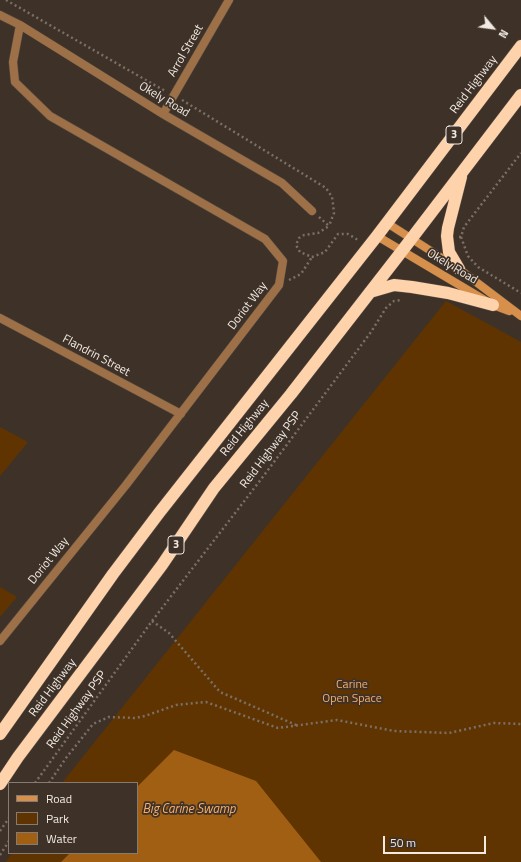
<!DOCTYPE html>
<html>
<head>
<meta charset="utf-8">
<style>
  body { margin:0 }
  #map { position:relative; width:521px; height:862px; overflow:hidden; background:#3e3228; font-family:"Titillium Web",sans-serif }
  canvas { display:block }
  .legend { position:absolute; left:8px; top:782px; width:130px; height:72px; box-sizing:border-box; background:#3e3228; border:1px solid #867b73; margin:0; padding:5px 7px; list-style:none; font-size:12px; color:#f1e9e3 }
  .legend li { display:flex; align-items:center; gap:8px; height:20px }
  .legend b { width:20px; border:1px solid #867b73 }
  .north { position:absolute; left:473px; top:8px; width:40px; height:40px; -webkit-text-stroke:3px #3e3228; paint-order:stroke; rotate:119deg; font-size:11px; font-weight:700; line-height:16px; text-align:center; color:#f1e9e3 }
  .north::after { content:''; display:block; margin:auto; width:14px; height:18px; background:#f1e9e3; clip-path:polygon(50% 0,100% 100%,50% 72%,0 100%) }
  .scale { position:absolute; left:383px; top:836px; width:103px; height:18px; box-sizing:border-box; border:2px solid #f1e9e3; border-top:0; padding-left:5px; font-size:12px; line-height:14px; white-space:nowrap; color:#f1e9e3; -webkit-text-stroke:3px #3e3228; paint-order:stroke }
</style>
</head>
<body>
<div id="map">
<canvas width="521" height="862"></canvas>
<ul class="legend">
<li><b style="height:5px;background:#d7904b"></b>Road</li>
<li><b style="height:11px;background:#603400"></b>Park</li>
<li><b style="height:11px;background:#a15f14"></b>Water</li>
</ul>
<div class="north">N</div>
<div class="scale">50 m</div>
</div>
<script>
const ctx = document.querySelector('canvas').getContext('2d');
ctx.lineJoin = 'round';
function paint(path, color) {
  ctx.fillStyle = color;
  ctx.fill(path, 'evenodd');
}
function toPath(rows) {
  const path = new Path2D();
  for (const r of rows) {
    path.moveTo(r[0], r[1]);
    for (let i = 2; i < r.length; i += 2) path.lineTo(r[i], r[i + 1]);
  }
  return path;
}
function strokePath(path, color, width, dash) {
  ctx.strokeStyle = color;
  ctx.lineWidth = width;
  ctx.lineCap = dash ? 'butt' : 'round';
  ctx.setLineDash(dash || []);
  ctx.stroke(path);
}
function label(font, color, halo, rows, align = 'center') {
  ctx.font = font + ' "Titillium Web",sans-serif';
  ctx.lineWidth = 3.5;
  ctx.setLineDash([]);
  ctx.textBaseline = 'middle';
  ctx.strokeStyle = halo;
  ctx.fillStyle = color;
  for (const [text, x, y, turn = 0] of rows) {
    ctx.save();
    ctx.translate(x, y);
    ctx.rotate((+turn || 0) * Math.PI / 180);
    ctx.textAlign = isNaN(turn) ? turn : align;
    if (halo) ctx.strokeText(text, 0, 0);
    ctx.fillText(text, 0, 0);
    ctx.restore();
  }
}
paint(toPath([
  [446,301,521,342,521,862,6,862,12,853,137,853,137,783,62,783],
  [0,427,28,442,0,476],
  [0,587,17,597,0,617]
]), '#603400');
paint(toPath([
  [174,750,256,781,321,862,61,862,70,853,137,853,137,787]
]), '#a15f14');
const street = toPath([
  [0,15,20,25,163,114,282,183,312,211],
  [163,114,229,0],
  [0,318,181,414],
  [0,641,126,485,279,285,283,261,265,239,50,116,15,82,13,62,20,25]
]);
const secondary = toPath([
  [387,223,459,269,521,316],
  [377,236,493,305,509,311]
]);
const highway = toPath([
  [459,269,449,252,447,236,448,228,461,177],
  [370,292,394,285,412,287,448,293,493,305],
  [0,734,113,574,159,513,377,236,521,46],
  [0,784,18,757,162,565,214,488,291,394,402,251,521,95]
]);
strokePath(street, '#5b4f46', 9);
strokePath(secondary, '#5b4f46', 9);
strokePath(highway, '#5b4f46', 13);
strokePath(toPath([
  [6,0,165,91],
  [182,100,326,188,332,197,333,204,334,213,329,226],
  [319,217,329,226,318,233,304,235,299,238,296,245,300,252,312,257,320,254,325,252,338,234,348,234,358,240],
  [459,237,461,237,464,227,521,153],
  [461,237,468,256,478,267,521,293],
  [289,280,301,274,312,257],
  [152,621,169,633,220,692,296,725],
  [35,783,152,621,262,478,371,332,386,308,394,301,402,300],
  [49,783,66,758,93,724,109,717,135,718,145,716,176,705,206,702,278,728,337,720,394,731,449,733,494,723,521,724],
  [0,831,9,818],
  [0,855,9,841]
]), '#7a7067', 2.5, [2, 3]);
strokePath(street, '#9d7047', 8);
strokePath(secondary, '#d7904b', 8);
strokePath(highway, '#fed2ab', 12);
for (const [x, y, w] of [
  [454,135,16],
  [176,545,16]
]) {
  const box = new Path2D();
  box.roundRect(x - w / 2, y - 9, w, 18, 3);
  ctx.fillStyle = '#3e3228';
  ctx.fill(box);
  strokePath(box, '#f1e9e3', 1);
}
label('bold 11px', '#f1e9e3', null, [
  ["3",454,135],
  ["3",176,545]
]);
label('12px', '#f1e9e3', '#3e3228', [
  ["Arrol Street",186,51,-60],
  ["Reid Highway",474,85,-53],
  ["Okely Road",164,100,31],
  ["Okely Road",452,267,31],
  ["Doriot Way",248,306,-53],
  ["Flandrin Street",96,356,28],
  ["Reid Highway",245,428,-51],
  ["Reid Highway PSP",271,450,-53],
  ["Doriot Way",49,561,-51],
  ["Reid Highway",53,688,-53],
  ["Reid Highway PSP",77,710,-54]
]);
label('12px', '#f6ae6b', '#3e3228', [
  ["Carine",352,685],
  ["Open Space",352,699]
]);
label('italic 13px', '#f6ae6b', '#3e3228', [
  ["Big Carine Swamp",189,810]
]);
</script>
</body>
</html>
